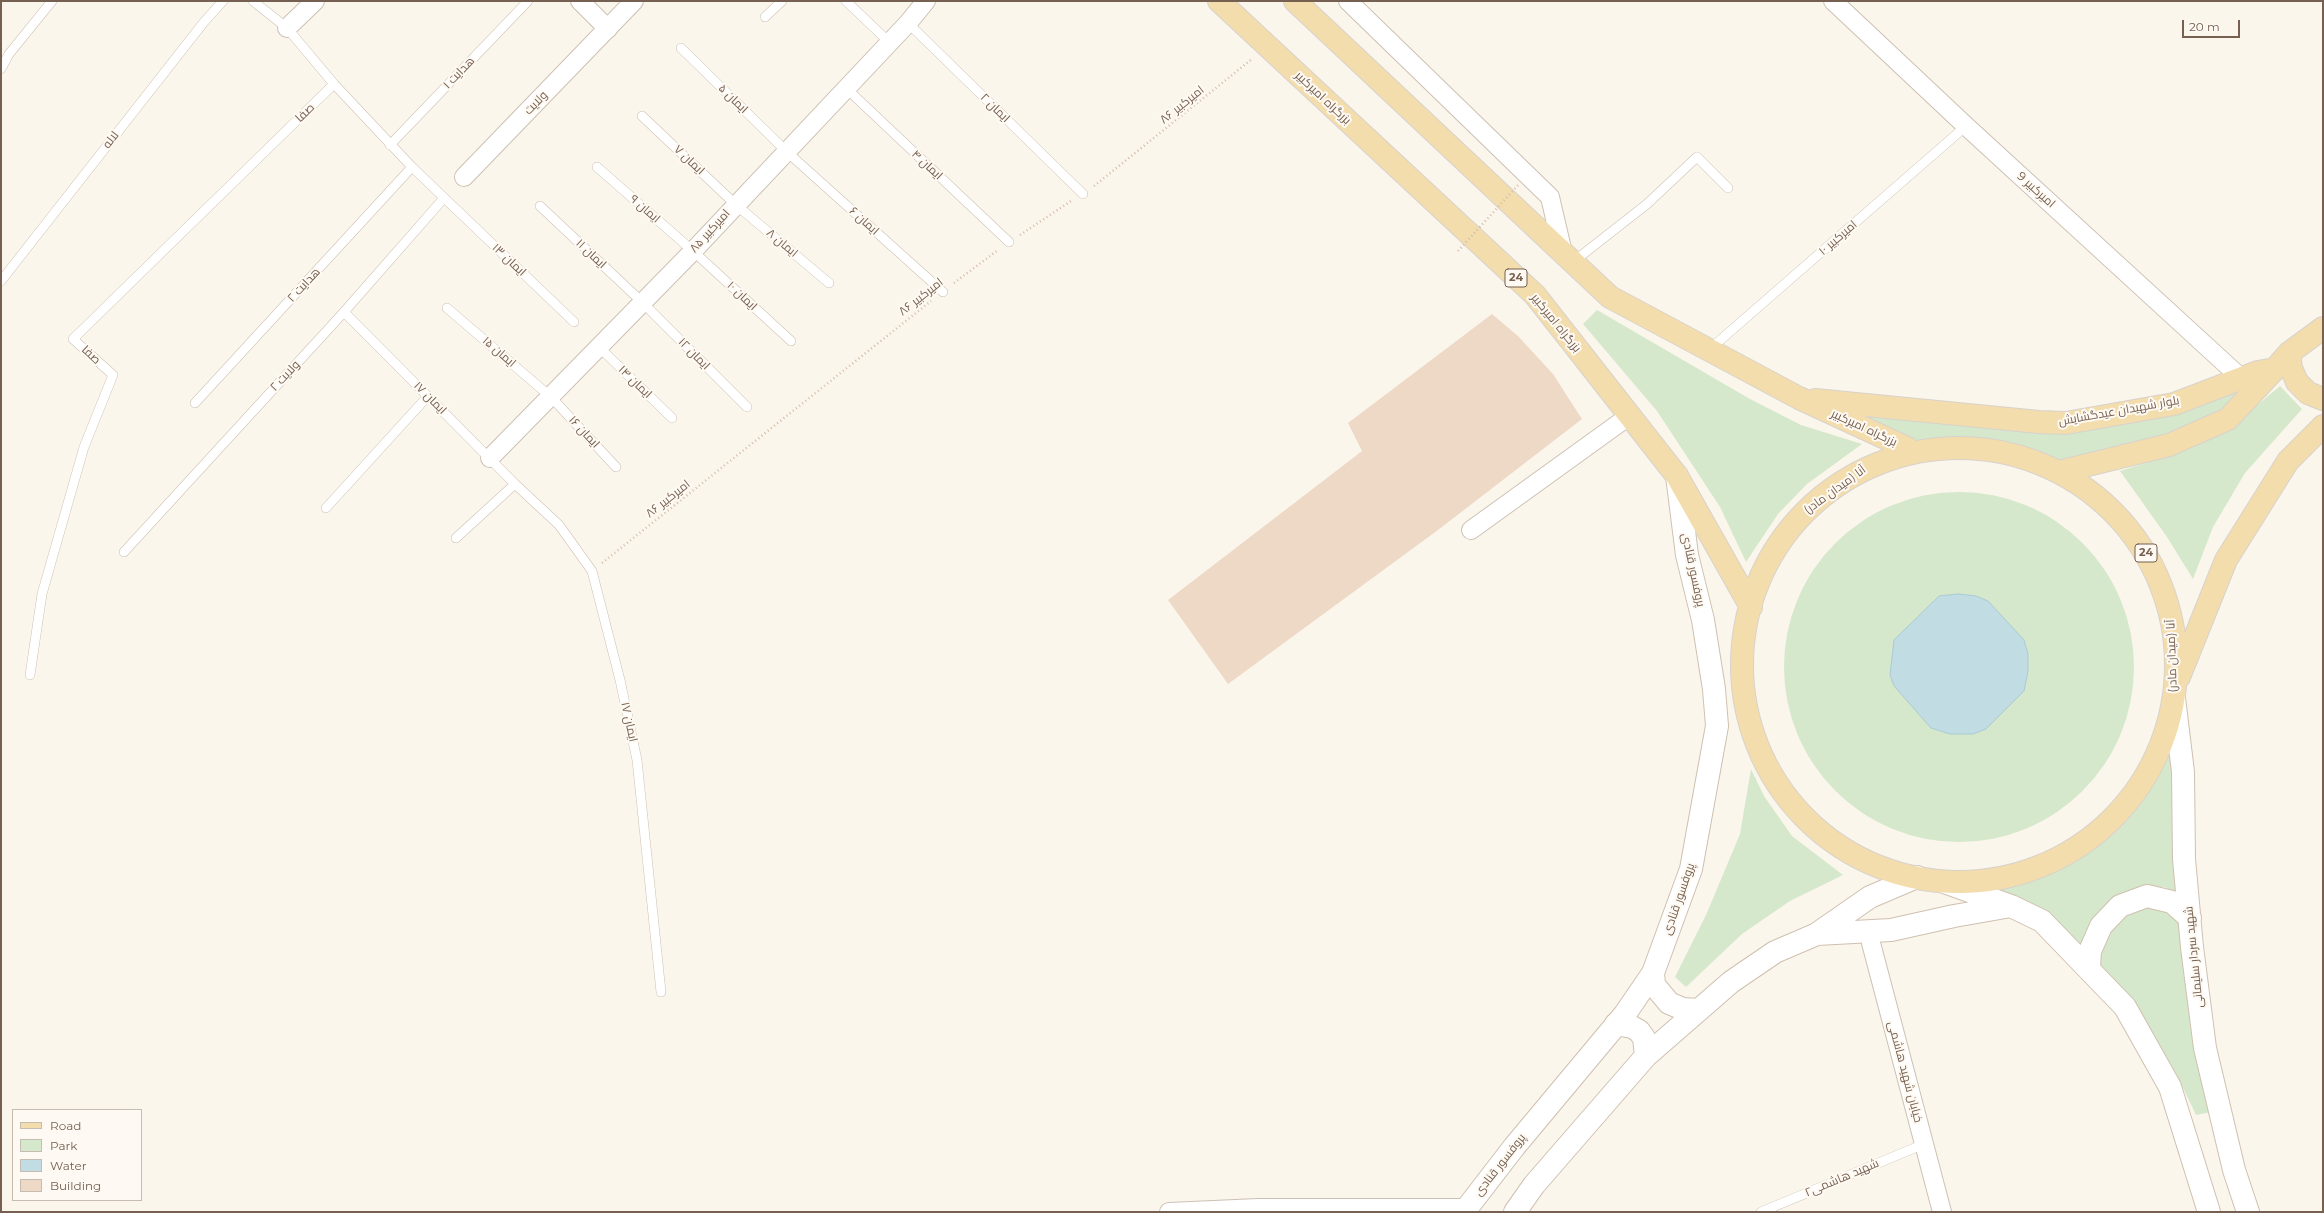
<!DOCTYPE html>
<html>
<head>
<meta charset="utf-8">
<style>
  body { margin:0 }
  #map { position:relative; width:2324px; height:1213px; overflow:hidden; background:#fbf6ec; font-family:Montserrat,sans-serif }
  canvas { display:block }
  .frame { position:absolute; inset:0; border:2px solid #756051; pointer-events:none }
  .legend { position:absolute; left:12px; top:1109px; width:130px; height:92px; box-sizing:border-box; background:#fefaf3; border:1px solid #c7bcb2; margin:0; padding:5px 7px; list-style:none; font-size:12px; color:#756051 }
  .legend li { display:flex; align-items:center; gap:8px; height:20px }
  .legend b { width:20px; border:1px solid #c7bcb2 }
  .scale { position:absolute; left:2182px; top:20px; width:58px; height:18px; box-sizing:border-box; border:2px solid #756051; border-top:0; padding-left:5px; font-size:12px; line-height:14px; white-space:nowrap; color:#756051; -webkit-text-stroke:3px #fefaf3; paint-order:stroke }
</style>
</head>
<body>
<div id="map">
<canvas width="2324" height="1213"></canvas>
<div class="frame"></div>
<ul class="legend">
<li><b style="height:5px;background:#f3ddac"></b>Road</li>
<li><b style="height:11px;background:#d5e8cb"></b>Park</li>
<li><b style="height:11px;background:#c2dce4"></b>Water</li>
<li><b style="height:11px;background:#eed9c6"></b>Building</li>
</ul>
<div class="scale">20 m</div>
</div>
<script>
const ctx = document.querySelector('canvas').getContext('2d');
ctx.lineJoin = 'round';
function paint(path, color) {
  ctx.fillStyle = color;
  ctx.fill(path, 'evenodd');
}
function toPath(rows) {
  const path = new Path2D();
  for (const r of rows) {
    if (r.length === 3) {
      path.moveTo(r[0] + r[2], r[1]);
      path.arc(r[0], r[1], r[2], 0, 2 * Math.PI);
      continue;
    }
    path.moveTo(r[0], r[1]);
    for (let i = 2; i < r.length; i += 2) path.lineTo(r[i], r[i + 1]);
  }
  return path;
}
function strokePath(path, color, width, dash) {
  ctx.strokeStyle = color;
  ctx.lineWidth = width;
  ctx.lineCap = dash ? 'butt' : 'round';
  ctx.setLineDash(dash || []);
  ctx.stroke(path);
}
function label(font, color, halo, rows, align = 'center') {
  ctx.font = font + ' Montserrat,Cairo,sans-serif';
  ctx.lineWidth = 4;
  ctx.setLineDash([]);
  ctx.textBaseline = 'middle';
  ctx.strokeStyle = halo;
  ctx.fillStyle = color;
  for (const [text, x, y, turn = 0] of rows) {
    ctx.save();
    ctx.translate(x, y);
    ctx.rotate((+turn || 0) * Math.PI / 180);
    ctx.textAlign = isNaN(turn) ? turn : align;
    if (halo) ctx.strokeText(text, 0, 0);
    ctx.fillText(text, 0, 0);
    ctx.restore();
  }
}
paint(toPath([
  [1597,310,1750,399,1801,425,1862,444,1807,484,1778,514,1746,562,1720,507,1657,411,1583,324],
  [2258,372,2228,419,2063,471,2017,459,1907,448,1799,398,2066,423],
  [2280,386,2302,409,2245,473,2213,527,2193,579,2167,537,2120,471,2190,449,2236,423],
  [1959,667,175],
  [2175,735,2180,894,2164,887,2142,887,2082,951,1986,891,2071,862,2125,819,2152,779],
  [1751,769,1764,796,1792,836,1843,875,1790,901,1742,934,1686,987,1675,977,1706,915,1740,834],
  [2149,907,2169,912,2179,918,2212,1112,2196,1115,2176,1073,2136,1004,2100,969,2098,954,2110,932,2131,912]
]), '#d5e8cb');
const water = toPath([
  [1958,594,1976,596,1988,601,2024,640,2028,654,2028,671,2024,691,1986,729,1973,734,1950,734,1931,728,1894,686,1890,675,1894,640,1939,596,1958,594]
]);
paint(water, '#c2dce4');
strokePath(water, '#a9cbd4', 1);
paint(toPath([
  [1492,314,1518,336,1553,374,1582,419,1438,530,1228,684,1168,600,1362,451,1348,423]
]), '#eed9c6');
const lane = toPath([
  [253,1,287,28,334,84,412,167,574,322],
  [846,1,889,42],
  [765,17,782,1],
  [908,23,1083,194],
  [681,48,786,151,943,292],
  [1,69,9,54,52,1],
  [846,88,1009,242],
  [642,116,735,204,829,283],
  [390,145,528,1],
  [597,167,693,251,791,341],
  [540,206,642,302,747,407],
  [1573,262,1647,204,1697,157,1728,188],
  [1,281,204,22,223,1],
  [447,308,551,397,616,467],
  [344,312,515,484,559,525,592,571,620,680,637,760,661,992],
  [599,347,672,418],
  [1710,349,1966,126],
  [195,403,412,167],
  [326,508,428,396],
  [456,538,515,484],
  [124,552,344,312,444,198],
  [30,675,42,594,84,447,113,375,73,339,334,84],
  [1761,1212,1924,1144]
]);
const street = toPath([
  [580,1,608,29],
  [1348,1,1550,197,1563,253],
  [1833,1,1966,126,2241,378],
  [287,28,315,1],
  [464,177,634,1],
  [490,458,693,251,908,23,926,1],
  [1471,530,1629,416],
  [1871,931,1871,943,1942,1212],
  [1169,1212,1258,1208,1467,1208]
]);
const secondary = toPath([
  [2174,698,2183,772,2184,859,2192,947,2205,1048,2234,1170,2248,1212],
  [1944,882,2011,906,2042,921,2125,1007,2170,1087,2209,1212],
  [1818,933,1870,897,1917,877],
  [2089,969,2090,951,2101,926,2120,906,2147,896,2172,902,2190,918],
  [1653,973,1654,985,1669,1003,1683,1009,1699,1010],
  [1616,1024,1632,1027,1639,1031,1644,1038,1646,1056],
  [1464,1212,1514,1147,1625,1014,1653,973,1691,869,1717,726,1714,689,1703,620,1687,555,1677,476],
  [1515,1212,1534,1185,1646,1056,1731,982,1775,952,1817,934,1891,930,1954,916,2011,906]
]);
const primary = toPath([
  [1219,1,1535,295,1677,476,1751,607],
  [1295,1,1610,297,1799,398,1907,448],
  [2289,353,2291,368,2297,382,2308,393,2323,399],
  [1815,400,2039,422,2066,423,2174,404,2258,372,2275,369,2289,353,2323,328],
  [1959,665,217],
  [2063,471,2169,445,2228,419,2275,369],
  [2179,677,2226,560,2288,461,2323,426]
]);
strokePath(lane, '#cdc0b3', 10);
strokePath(street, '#cdc0b3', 20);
strokePath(secondary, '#cfc0b0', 24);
strokePath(primary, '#d8d2ce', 24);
strokePath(toPath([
  [1094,186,1252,59],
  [1020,235,1071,201],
  [954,283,998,250],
  [602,563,931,301]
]), '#d4bca9', 2.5, [1, 3]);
strokePath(lane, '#fff', 9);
strokePath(street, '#fff', 18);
strokePath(secondary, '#fff', 22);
strokePath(primary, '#f3ddac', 22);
strokePath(toPath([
  [1458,251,1520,183]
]), '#d4bca9', 2.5, [1, 3]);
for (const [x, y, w] of [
  [1516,278,22],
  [2146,553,22]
]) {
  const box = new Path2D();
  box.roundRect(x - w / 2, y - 9, w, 18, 3);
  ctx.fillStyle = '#fefaf3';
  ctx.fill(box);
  strokePath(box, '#756051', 1);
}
label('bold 11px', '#756051', null, [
  ["24",1516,278],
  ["24",2146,553]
]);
label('12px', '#756051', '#fefaf3', [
  ["هدایت ۱",459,73,-46],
  ["بزرگراه امیرکبیر",1323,98,43],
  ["ایمان ۵",733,99,44],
  ["ولایت",536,103,-46],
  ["امیرکبیر ۸۶",1182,105,-39],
  ["ایمان ۲",995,108,44],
  ["صفا",305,113,-44],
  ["لاله",111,140,-52],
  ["ایمان ۷",689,160,43],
  ["ایمان ۴",927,165,43],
  ["امیرکبیر 9",2036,190,42],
  ["ایمان ۹",645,209,41],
  ["ایمان ۶",864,221,42],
  ["امیرکبیر ۸۵",710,231,-48],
  ["امیرکبیر ۱۰",1838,238,-41],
  ["ایمان ۸",782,243,40],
  ["ایمان ۱۱",591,254,43],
  ["ایمان ۱۳",509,260,43],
  ["هدایت ۲",304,285,-47],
  ["ایمان ۱۰",742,296,43],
  ["امیرکبیر ۸۶",921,297,-38],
  ["بزرگراه امیرکبیر",1556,323,51],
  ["ایمان ۱۵",499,352,41],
  ["ایمان ۱۲",694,354,45],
  ["صفا",91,355,43],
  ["ولایت ۲",285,376,-47],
  ["ایمان ۱۴",635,382,44],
  ["ایمان ۱۷",430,398,45],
  ["بلوار شهیدان عیدگشایش",2119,411,-10],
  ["بزرگراه امیرکبیر",1864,428,25],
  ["ایمان ۱۶",584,432,47],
  ["آنا (میدان مادر)",1835,490,-36],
  ["امیرکبیر ۸۶",668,499,-38],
  ["پروفسور قنادی",1693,570,78],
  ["آنا (میدان مادر)",2172,656,-92],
  ["ایمان ۱۷",629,722,78],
  ["پروفسور قنادی",1679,899,-71],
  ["شهید سردار سلیمانی",2194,957,-96],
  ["خیابان شهید هاشمی",1905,1072,75],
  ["پروفسور قنادی",1500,1165,-52],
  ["شهید هاشمی۲",1842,1178,-23]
]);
</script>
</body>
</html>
